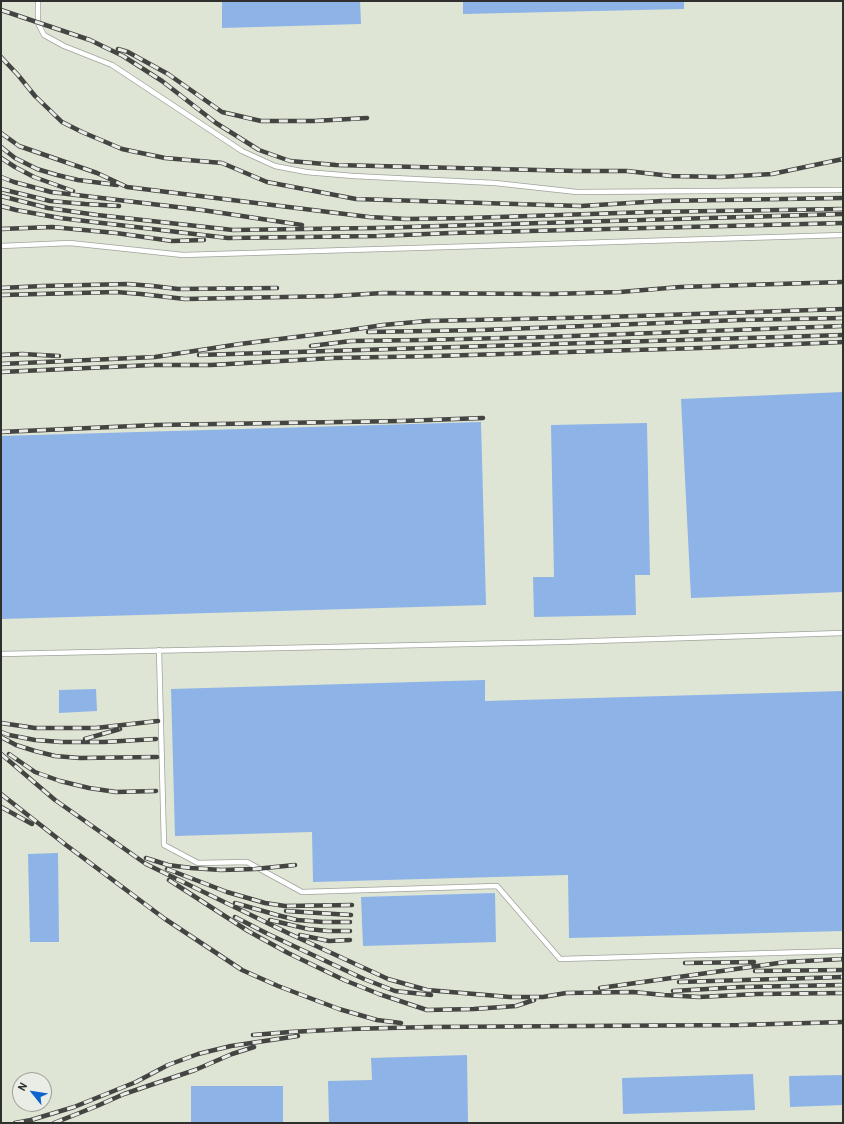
<!DOCTYPE html>
<html>
<head>
<meta charset="utf-8">
<style>
  body { margin:0 }
  #map { position:relative; width:844px; height:1124px; overflow:hidden; background:#eaede5; font-family:Barlow,sans-serif }
  canvas { display:block }
  .frame { position:absolute; inset:0; border:2px solid #2f302d; pointer-events:none }
  .north { position:absolute; left:12px; top:1072px; width:40px; height:40px; box-sizing:border-box; background:#eaede5; border:1px solid #9fa19b; border-radius:50%; rotate:300deg; font-size:11px; font-weight:700; line-height:16px; text-align:center; color:#2f302d }
  .north::after { content:''; display:block; margin:auto; width:14px; height:18px; background:#0b65ce; clip-path:polygon(50% 0,100% 100%,50% 72%,0 100%) }
</style>
</head>
<body>
<div id="map">
<canvas width="844" height="1124"></canvas>
<div class="frame"></div>
<div class="north">N</div>
</div>
<script>
const ctx = document.querySelector('canvas').getContext('2d');
ctx.lineJoin = 'round';
function paint(path, color) {
  ctx.fillStyle = color;
  ctx.fill(path, 'evenodd');
}
function toPath(rows) {
  const path = new Path2D();
  for (const r of rows) {
    path.moveTo(r[0], r[1]);
    for (let i = 2; i < r.length; i += 2) path.lineTo(r[i], r[i + 1]);
  }
  return path;
}
function strokePath(path, color, width, dash) {
  ctx.strokeStyle = color;
  ctx.lineWidth = width;
  ctx.lineCap = dash ? 'butt' : 'round';
  ctx.setLineDash(dash || []);
  ctx.stroke(path);
}
paint(toPath([
  [1,1,843,1,843,1123,1,1123],
  [20,1080,44,1080,44,1104,20,1104]
]), '#dee5d5');
paint(toPath([
  [222,1,360,1,361,24,222,28],
  [463,1,684,1,684,9,463,14],
  [843,392,843,592,691,598,681,399],
  [481,422,486,605,1,619,1,436],
  [647,423,650,575,635,575,636,615,534,617,533,577,554,577,551,425],
  [485,680,485,701,843,691,843,931,569,938,568,875,313,882,312,832,175,836,171,689],
  [96,689,97,711,59,713,59,690],
  [58,853,59,942,30,942,28,854],
  [495,893,496,942,363,946,361,897],
  [467,1055,468,1123,329,1123,328,1081,372,1080,371,1058],
  [753,1074,755,1110,623,1114,622,1078],
  [843,1075,843,1105,790,1107,789,1076],
  [191,1086,283,1086,283,1123,191,1123]
]), '#8eb3e6');
const service = toPath([
  [38,1,38,23,44,35,64,46,112,65,242,151,275,166,306,172,353,176,495,183,577,192,843,190],
  [1,246,70,243,183,255,843,235],
  [159,650,164,845,198,863,247,862,302,892,497,886,560,959,843,951],
  [1,654,561,642,843,633]
]);
strokePath(service, '#a0a39c', 6);
strokePath(service, '#fff', 4.5);
const rail = toPath([
  [1,10,90,40,123,56,162,81,216,123,259,150,290,161,336,165,577,171,627,171,671,176,721,177,772,174,843,159],
  [118,49,128,52,168,74,222,112,261,121,314,121,367,118],
  [1,57,18,75,35,96,62,122,82,132,122,149,165,158,222,163,267,182,356,199,483,203,581,206,662,201,843,198],
  [1,133,19,146,97,173,127,187,369,217,406,219,469,218,650,212,843,209],
  [1,147,15,158,37,169,57,175,78,180,117,185],
  [1,158,15,167,34,177,73,191],
  [1,177,14,182,51,192,202,210,302,225],
  [1,189,50,201,85,204,119,206],
  [1,196,48,208,97,215,233,230,374,228,843,214],
  [1,206,16,210,60,218,228,238,378,236,451,233,843,223],
  [1,229,52,227,116,233,172,241,204,240],
  [1,288,43,286,128,284,153,286,178,289,277,288],
  [1,295,116,292,141,294,185,299,334,296,383,293,552,294,620,292,680,287,843,282],
  [368,332,482,330,739,320,843,318],
  [311,346,351,341,421,340,545,337,843,326],
  [1,355,22,354,59,356],
  [199,355,843,335],
  [1,364,155,357,240,344,344,331,383,325,427,321,605,317,843,309],
  [1,372,153,365,211,365,333,358,436,356,700,348,843,342],
  [1,432,156,425,402,421,483,418],
  [1,723,35,728,96,728,158,721],
  [1,732,9,735,35,740,61,742,104,742,156,739],
  [1,737,16,745,35,751,55,756,80,758,157,757],
  [85,739,120,729],
  [1,754,55,800,146,864,290,934,388,979,427,990,510,997,543,997,566,993,633,992,664,995,699,997,757,994,843,993],
  [9,754,35,772,60,781,89,788,116,792,156,791],
  [1,794,66,845,165,919,242,970,278,986,339,1009,377,1020,401,1023],
  [1,807,32,824],
  [146,858,168,865,191,868,221,870,255,869,295,865],
  [167,869,227,892,265,903,285,906,352,905],
  [169,880,248,931,288,953,344,980,379,994,427,1010,474,1009,516,1006,534,1000],
  [235,903,277,915,297,920,323,922,350,922],
  [286,911,351,915],
  [235,917,268,934,364,979,395,991,431,995],
  [270,920,308,929,328,931,350,931],
  [300,935,329,941,350,940],
  [685,963,754,962],
  [755,971,843,970],
  [679,982,843,977],
  [600,988,786,962,843,959],
  [673,991,741,987,843,985],
  [253,1035,290,1032,349,1029,429,1027,739,1025,843,1022],
  [15,1123,31,1120,74,1107,136,1082,168,1065,198,1054,231,1046,298,1036],
  [54,1123,97,1106,124,1094,195,1070,232,1054,254,1047]
]);
strokePath(rail, '#444542', 4.5);
strokePath(rail, '#eaede5', 3, [9]);
</script>
</body>
</html>
